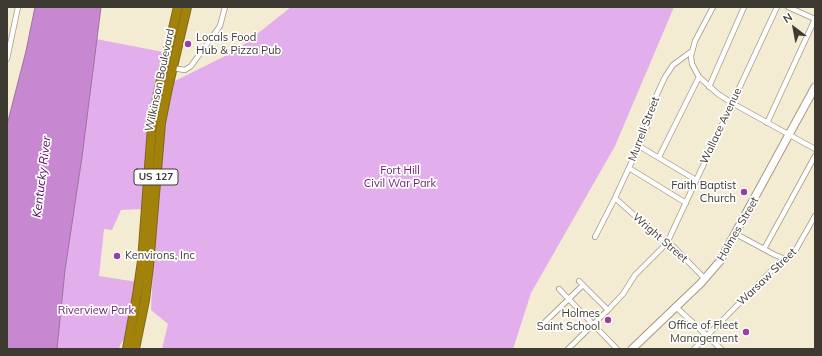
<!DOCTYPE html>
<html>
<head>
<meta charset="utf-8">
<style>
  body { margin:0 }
  #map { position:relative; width:822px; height:356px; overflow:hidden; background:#f4ebd3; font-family:Mulish,sans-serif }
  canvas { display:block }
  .frame { position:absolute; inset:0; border:8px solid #3d3a31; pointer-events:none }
  .north { position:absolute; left:774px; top:8px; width:40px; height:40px; -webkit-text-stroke:3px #fff; paint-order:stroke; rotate:328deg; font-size:11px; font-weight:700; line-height:16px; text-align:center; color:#3d3a31 }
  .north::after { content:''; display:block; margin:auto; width:14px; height:18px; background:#3d3a31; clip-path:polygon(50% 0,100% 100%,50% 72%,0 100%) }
</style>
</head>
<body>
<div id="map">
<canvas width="822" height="356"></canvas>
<div class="frame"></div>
<div class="north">N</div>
</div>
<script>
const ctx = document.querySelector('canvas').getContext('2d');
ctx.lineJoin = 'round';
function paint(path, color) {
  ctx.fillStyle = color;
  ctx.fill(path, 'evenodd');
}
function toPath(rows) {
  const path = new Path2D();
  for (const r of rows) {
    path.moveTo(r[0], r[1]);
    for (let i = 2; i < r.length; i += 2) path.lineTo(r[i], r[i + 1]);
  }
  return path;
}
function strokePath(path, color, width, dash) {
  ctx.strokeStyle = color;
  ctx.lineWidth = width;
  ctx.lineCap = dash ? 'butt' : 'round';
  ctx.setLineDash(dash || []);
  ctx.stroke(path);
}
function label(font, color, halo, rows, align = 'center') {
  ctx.font = font + ' Mulish,sans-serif';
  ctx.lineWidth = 3.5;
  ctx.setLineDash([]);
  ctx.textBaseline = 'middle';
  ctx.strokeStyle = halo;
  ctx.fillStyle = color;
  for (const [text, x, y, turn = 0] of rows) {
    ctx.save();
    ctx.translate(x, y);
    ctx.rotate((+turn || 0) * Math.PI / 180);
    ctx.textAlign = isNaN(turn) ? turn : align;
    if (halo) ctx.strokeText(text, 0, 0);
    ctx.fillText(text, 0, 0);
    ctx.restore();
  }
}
paint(toPath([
  [291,7,674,7,615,146,531,293,513,349,162,349,168,324,151,310,159,140,169,84,237,50],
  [96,39,163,52,141,209,121,210,112,230,104,229,99,276,137,282,127,335,120,345,119,349,57,349,65,270,82,157]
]), '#e3aeec');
const water = toPath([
  [35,7,101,7,82,157,65,270,57,349,7,349,7,125,26,51,35,7]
]);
paint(water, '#c787d1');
strokePath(water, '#9e70a1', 1);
const street = toPath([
  [713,7,695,41,691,56,692,64,699,77,718,94,732,103,815,149],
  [788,7,815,19],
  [7,59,18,7],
  [172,68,185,70,191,66,220,26,225,7],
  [709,87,744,7],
  [767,123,815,19],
  [639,146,696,180],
  [659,157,699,77],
  [629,168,686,203],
  [615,198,661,239,671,244,705,279],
  [736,234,775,255,785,259],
  [595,237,615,198,639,146,647,127,652,105,665,77,673,65,692,51],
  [764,249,815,156],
  [579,281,608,310],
  [559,289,617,349],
  [676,307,721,349],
  [543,324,583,285],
  [568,349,608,310,623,294,635,275,667,243,777,7],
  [694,349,779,263,794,253,815,216]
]);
const secondary = toPath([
  [632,349,701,283,720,261,815,87]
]);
const highway = toPath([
  [127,349,137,295,142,261,152,126,158,93,178,7],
  [135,349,145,300,149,266,161,123,168,88,187,7]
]);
strokePath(street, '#a29a84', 6);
strokePath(secondary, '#a29a84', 9);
strokePath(highway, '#7f6919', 10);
strokePath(street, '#fff', 4.5);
strokePath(secondary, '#fff', 7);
strokePath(highway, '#a3820c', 8);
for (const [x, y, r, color] of [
  [188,44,4,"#993da7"],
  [744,192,4,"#993da7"],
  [117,256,4,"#993da7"],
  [608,320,4,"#993da7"],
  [746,332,4,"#993da7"]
]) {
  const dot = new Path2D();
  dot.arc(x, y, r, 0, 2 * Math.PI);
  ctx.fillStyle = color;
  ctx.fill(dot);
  strokePath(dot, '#fff', 1.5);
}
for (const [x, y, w] of [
  [156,177,44]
]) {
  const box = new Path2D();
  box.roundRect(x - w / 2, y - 8, w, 16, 3);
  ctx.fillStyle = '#fff';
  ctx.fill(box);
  strokePath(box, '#3d3a31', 1);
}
label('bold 10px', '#3d3a31', null, [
  ["US 127",156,177]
]);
label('11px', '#3d3a31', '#fff', [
  ["Locals Food",196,38,"left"],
  ["Hub & Pizza Pub",196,51,"left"],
  ["Faith Baptist",736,186],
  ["Church",736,199],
  ["Kenvirons, Inc",125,256,"left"],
  ["Holmes",600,314],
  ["Saint School",600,327],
  ["Office of Fleet",738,326],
  ["Management",738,339]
], 'right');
label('11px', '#3d3a31', '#fff', [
  ["Wilkinson Boulevard",160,80,-78],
  ["Wallace Avenue",721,126,-65],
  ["Murrell Street",644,129,-69],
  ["Holmes Street",738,229,-60],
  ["Wright Street",660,238,41],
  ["Warsaw Street",767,277,-44]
]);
label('11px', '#691b75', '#fff', [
  ["Fort Hill",400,171],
  ["Civil War Park",400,184],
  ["Riverview Park",96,311]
]);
label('italic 12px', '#570063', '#fff', [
  ["Kentucky River",42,177,-83]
]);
</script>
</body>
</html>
